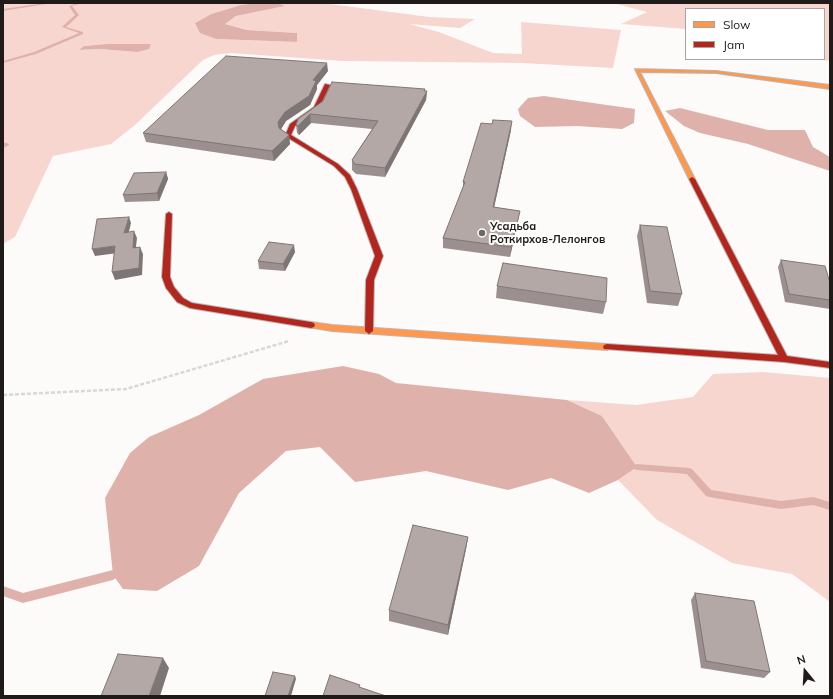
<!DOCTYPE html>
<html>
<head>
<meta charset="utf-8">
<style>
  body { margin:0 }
  #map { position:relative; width:833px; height:699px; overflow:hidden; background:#fcfbfa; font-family:Mulish,sans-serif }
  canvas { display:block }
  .frame { position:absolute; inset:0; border:4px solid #201a19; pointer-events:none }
  .legend { position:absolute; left:685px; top:8px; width:140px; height:52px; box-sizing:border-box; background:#fff; border:1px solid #a6a3a3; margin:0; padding:5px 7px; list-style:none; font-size:12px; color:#201a19 }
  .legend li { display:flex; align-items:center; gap:8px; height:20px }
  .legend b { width:20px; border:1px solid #a6a3a3 }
  .north { position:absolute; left:785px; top:651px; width:40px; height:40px; -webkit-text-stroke:3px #fff; paint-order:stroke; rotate:342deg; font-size:11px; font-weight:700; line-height:16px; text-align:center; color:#201a19 }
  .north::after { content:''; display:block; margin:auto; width:14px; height:18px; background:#201a19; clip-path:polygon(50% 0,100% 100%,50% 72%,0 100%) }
</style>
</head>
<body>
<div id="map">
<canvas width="833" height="699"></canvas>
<div class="frame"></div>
<ul class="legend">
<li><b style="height:5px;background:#ff974d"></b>Slow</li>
<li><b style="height:5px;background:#b3261e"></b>Jam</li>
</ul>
<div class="north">N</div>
</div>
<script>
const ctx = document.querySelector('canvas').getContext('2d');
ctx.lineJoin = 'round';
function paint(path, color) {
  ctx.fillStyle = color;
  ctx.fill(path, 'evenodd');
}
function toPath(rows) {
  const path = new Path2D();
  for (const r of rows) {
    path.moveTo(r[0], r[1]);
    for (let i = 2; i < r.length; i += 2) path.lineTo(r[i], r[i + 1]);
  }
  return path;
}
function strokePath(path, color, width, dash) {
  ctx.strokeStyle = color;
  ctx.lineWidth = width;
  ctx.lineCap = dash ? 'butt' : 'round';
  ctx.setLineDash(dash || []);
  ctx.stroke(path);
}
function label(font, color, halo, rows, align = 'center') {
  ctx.font = font + ' Mulish,sans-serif';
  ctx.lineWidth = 4;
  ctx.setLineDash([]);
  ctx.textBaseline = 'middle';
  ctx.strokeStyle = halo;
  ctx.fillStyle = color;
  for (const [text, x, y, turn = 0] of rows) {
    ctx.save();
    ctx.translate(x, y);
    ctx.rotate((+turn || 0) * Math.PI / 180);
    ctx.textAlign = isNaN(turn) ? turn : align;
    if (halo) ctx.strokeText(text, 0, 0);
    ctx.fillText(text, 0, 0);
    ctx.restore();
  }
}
paint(toPath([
  [3,3,256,3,241,5,211,14,195,23,216,39,296,42,296,33,247,30,225,24,236,16,284,6,278,3,323,3,429,17,475,19,460,28,409,24,439,32,493,53,522,54,521,22,621,30,613,68,522,63,343,61,230,53,214,55,203,60,135,125,111,144,53,156,15,237,3,244],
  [107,44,151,44,151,45,137,52,99,49,79,50,84,46],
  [456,3,830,3,830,61,812,59,824,59,824,9,686,9,686,29,621,24,647,12,617,4],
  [763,372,830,378,830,602,792,574,732,563,657,520,618,480,637,467,602,416,567,400,636,405,693,397,713,374]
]), '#f8d6d0');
paint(toPath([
  [256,3,278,3,285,6,236,16,225,24,247,30,297,33,297,42,216,39,200,33,195,23,211,14,241,5],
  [107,44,151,44,149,49,137,52,99,49,79,50,84,46],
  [544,96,635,109,634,123,622,129,577,126,535,127,520,116,518,109,528,98],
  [680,108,768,130,805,130,813,147,830,157,830,171,748,144,700,133,684,126,665,111],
  [343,366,379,374,396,383,567,400,602,416,637,467,618,480,589,493,551,478,508,490,426,471,355,482,320,447,286,451,239,493,199,566,157,591,123,589,113,575,105,498,130,453,149,437,199,415,263,379]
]), '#deb2aa');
paint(toPath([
  [45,3,52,3,3,11,3,9,45,3],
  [78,3,83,3,72,6,79,15,66,27,83,32,83,34,36,54,3,63,3,61,34,52,79,33,62,27,75,15,69,6,78,3],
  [3,142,9,144,9,145,3,148,3,142],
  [637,464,689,468,692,469,711,490,781,501,813,497,830,502,830,510,813,505,781,509,709,497,706,496,687,474,637,470,634,469,633,467,634,465,637,464],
  [113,570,116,572,118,575,116,578,113,580,23,603,3,596,3,586,23,593,113,570]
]), '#deb2aa');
const slow = toPath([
  [635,69,716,71,830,85,830,89,716,73,640,72,695,179,692,181,689,179,635,69],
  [311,322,332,325,607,344,611,347,607,350,332,331,308,327,307,325,308,323,311,322]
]);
const jam = toPath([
  [325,84,330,85,319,108,295,126,291,135,338,164,350,175,357,189,383,256,374,280,373,331,369,334,365,331,366,280,375,256,351,189,345,177,334,166,285,136,290,124,314,107,325,84],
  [692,177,695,179,787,356,830,362,830,368,784,362,604,349,603,347,604,345,607,344,778,355,689,179,692,177],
  [169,212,172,214,170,277,174,287,183,298,192,303,311,322,314,323,315,325,314,327,311,328,190,308,177,302,166,288,162,277,166,214,169,212]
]);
strokePath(slow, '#bbb7b6', 2);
strokePath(jam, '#bbb7b6', 2);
strokePath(toPath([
  [3,395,126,389,289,341]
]), '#d8d8d8', 2.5, [4, 2]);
paint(slow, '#ff974d');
paint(jam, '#b3261e');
paint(toPath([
  [328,71,317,85,317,89,310,105,286,121,281,129,289,135,290,144,274,161,146,142,143,133],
  [425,91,427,91,426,100,385,177,356,174,352,170,352,160,372,129,311,123,299,135,297,133,296,125,323,101],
  [511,130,494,207,520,211,518,220,510,257,443,248,443,238,463,188,463,182],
  [166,172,168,179,159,201,125,202,123,195],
  [640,225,682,294,678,306,647,303,637,236],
  [295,252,285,271,259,269,258,261],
  [781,260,830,283,830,309,785,302,778,267],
  [497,286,606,302,603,314,496,298],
  [468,537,466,549,448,635,389,621,389,610],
  [695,593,770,672,764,678,701,668,691,600]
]), '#9b908f');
paint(toPath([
  [327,63,328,71,317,85,317,89,310,105,286,121,280,131,280,137,278,122,285,112,313,80],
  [425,89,425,95,427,91,426,100,385,177,385,168],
  [310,114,311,123,299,135,298,126],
  [512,121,511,130,492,217,493,207],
  [289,135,290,144,274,161,272,151],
  [166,172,168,179,159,201,157,193],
  [520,211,518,220,510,257,511,247],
  [129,217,131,223,127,240,124,233],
  [134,231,137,238,135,255,133,248],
  [294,245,295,252,285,271,283,264],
  [115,246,118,253,95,256,92,249],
  [140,247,143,254,142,275,115,280,112,272],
  [468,537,466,549,448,635,448,625],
  [163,658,169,668,160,696,149,696],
  [295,676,296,679,291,696,288,696]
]), '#7e7674');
const building = toPath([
  [226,56,327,63,313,80,316,81,309,96,285,112,278,122,279,128,289,135,272,151,143,133,226,56],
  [332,82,425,89,424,91,427,91,385,168,355,164,352,160,378,121,310,114,298,126,296,125,298,119,323,101,332,82],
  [493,120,512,121,493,207,520,211,511,247,443,238,465,182,463,182,481,123,492,124,493,120],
  [166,172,157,193,123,195,134,173,166,172],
  [129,217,124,233,134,231,133,248,140,247,139,268,112,272,115,246,92,249,97,219,129,217],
  [640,225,667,227,682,294,650,291,640,225],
  [269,242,294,245,283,264,258,261,269,242],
  [781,260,825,266,830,283,830,300,789,294,781,260],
  [503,263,607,278,606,302,497,286,503,263],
  [413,525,468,537,448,625,389,610,413,525],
  [695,593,754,601,770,672,706,661,695,593],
  [118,654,163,658,149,696,101,696,118,654],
  [273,672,295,676,288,696,265,696,273,672],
  [330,675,360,685,359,687,386,696,323,696,330,675]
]);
paint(building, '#b4a8a6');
strokePath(building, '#7e7674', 1);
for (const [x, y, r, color] of [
  [482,233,4,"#6d6968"]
]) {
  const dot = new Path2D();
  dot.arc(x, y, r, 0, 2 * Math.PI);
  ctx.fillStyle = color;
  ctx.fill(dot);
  strokePath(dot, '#fff', 1.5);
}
label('bold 11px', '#201a19', '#fff', [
  ["Усадьба",490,227],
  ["Роткирхов-Лелонгов",490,240]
], 'left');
</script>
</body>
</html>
